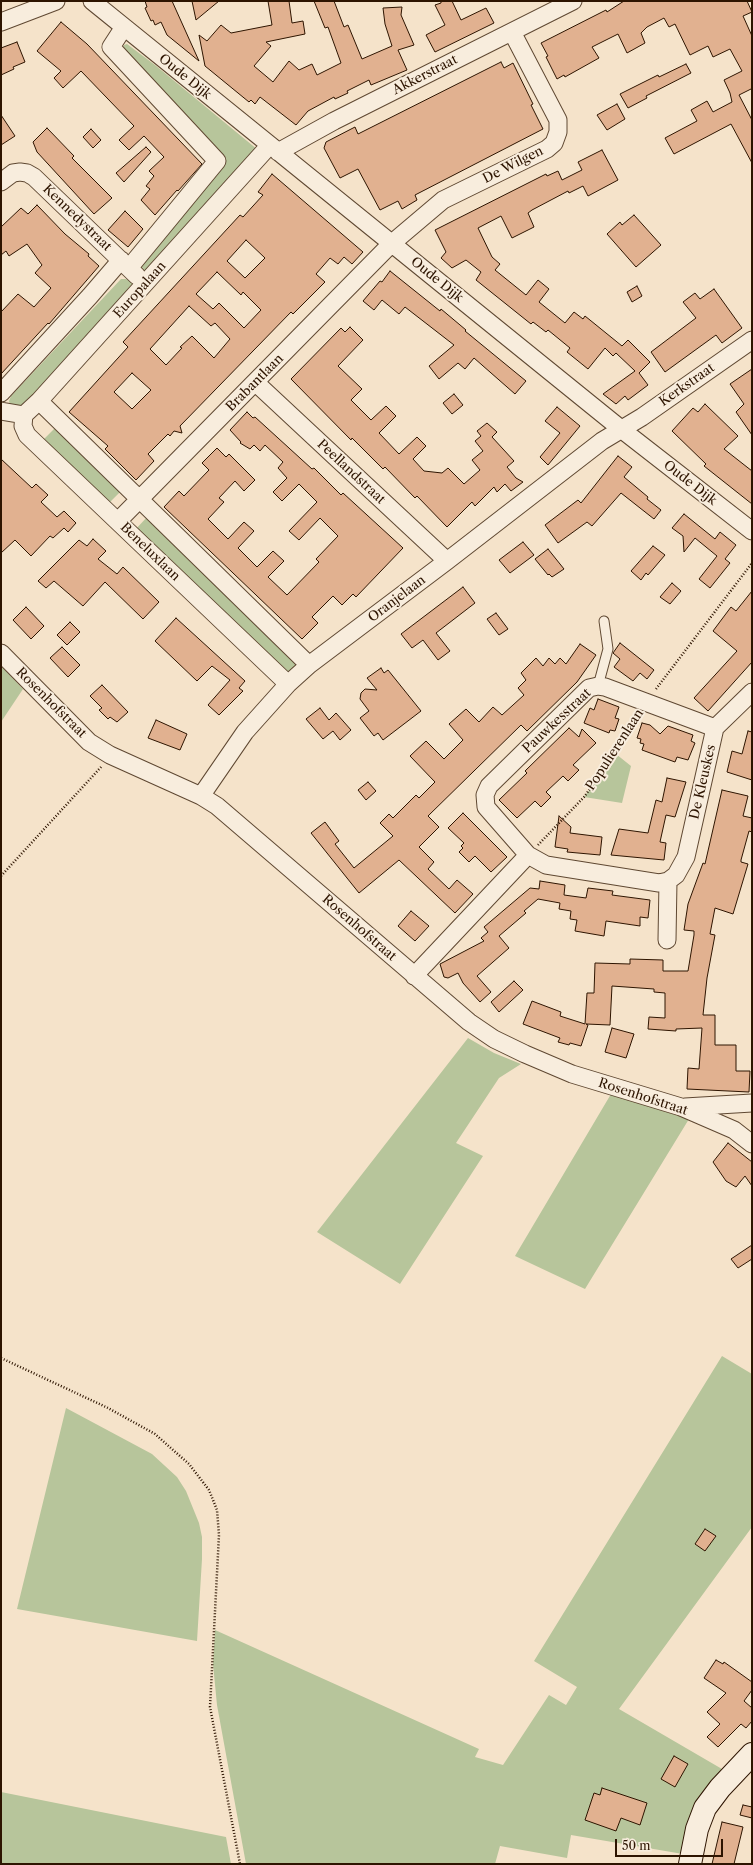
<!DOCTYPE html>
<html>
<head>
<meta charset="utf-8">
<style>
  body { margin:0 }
  #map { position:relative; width:753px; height:1865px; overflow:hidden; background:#f5e3ca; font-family:"Libre Caslon Text",serif }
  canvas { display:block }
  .frame { position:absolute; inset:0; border:2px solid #2d1400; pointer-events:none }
  .scale { position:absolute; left:615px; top:1839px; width:108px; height:18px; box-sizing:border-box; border:2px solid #2d1400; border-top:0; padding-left:5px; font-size:12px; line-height:14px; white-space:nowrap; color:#2d1400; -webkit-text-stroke:3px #f8eddd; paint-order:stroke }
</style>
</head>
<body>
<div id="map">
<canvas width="753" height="1865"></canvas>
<div class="frame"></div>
<div class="scale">50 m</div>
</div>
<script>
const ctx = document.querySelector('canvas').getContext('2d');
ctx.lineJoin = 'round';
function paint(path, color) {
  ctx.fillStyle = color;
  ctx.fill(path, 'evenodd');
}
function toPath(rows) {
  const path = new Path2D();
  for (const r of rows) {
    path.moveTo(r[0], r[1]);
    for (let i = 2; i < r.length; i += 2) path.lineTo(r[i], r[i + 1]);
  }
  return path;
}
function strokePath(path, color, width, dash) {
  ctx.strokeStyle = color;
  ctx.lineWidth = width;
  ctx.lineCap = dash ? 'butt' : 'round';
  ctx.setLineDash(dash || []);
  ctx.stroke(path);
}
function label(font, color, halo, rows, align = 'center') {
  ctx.font = font + ' "Libre Caslon Text",serif';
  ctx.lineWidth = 4;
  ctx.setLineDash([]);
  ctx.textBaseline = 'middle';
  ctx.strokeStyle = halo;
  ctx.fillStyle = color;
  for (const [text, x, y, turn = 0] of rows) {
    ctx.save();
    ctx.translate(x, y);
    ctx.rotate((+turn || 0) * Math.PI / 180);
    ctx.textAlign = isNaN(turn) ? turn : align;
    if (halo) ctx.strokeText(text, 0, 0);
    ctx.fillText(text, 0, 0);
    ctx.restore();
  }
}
paint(toPath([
  [127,44,155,65,258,150,145,271,142,269,140,263,221,162,123,49,124,45],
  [121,279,126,279,132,282,134,288,22,408,10,405,9,401,11,396],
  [57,426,122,490,108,504,42,441],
  [148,516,302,664,294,671,287,672,135,530],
  [1,666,23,689,1,722],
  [616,754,631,766,622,803,584,797],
  [468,1038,494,1053,521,1064,499,1078,456,1143,483,1156,400,1284,317,1232],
  [611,1094,689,1119,585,1289,515,1256],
  [722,1356,752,1374,752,1527,619,1709,722,1769,703,1792,695,1810,683,1854,571,1835,567,1858,500,1846,495,1864,246,1864,217,1705,213,1664,215,1630,479,1749,475,1757,503,1765,549,1695,566,1705,577,1687,534,1661],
  [66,1408,152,1454,177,1477,186,1491,199,1523,202,1537,202,1559,197,1641,17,1609],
  [1,1792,226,1837,231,1864,1,1864]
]), '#b7c59b');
const building = toPath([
  [145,1,172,1,199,61,167,35,161,22,155,25,153,20,151,21,145,8,147,7,145,1],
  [192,1,219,1,196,20,192,1],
  [268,1,289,1,292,23,303,21,305,34,266,42,271,46,254,66,273,82,289,61,299,70,312,64,317,75,341,63,328,27,325,28,314,1,334,1,344,27,348,25,362,59,392,46,385,24,383,8,402,7,401,15,414,45,398,50,407,70,371,85,369,80,347,91,348,93,335,99,334,97,308,111,296,125,260,97,255,104,251,100,249,102,205,66,199,35,207,41,221,25,231,33,272,25,268,1],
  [441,1,452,1,461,20,486,8,494,23,435,52,426,35,445,25,435,5,441,3,441,1],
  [624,1,747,1,752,12,743,16,752,36,752,90,751,89,739,95,752,120,752,163,731,124,674,154,665,138,697,121,691,110,707,101,713,112,732,102,730,93,724,80,742,71,730,49,713,57,708,46,690,55,675,24,669,27,664,18,647,27,641,33,645,43,627,53,618,34,592,47,599,58,565,77,564,75,557,79,546,57,548,56,541,43,606,10,607,12,624,1],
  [61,22,87,44,202,164,178,191,177,190,155,215,141,200,150,189,146,186,154,176,149,171,164,157,144,136,129,150,119,140,134,126,81,71,63,88,54,78,61,71,37,51,61,22],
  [17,42,25,62,13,67,14,69,1,75,1,48,17,42],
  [501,62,504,68,513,63,533,104,531,105,543,129,415,195,417,200,402,209,398,201,380,210,358,169,340,178,324,148,326,142,355,127,358,134,501,62],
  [686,64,691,73,646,96,647,98,628,108,620,94,658,75,659,77,686,64],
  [617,104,625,119,607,130,597,115,617,104],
  [1,115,15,136,1,145,1,115],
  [47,128,74,156,72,158,112,198,94,214,37,152,33,142,47,128],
  [91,129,101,140,93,148,83,137,91,129],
  [146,147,151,152,124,182,116,173,146,147],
  [602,150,618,180,588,196,583,186,569,193,568,191,532,210,528,213,534,227,512,238,501,216,478,228,492,257,500,264,495,270,526,295,538,280,549,289,539,302,565,323,574,312,583,319,585,316,622,346,628,340,650,362,639,373,648,385,628,400,625,396,616,404,603,394,635,371,616,353,613,356,605,348,588,369,567,352,570,348,548,330,546,332,533,322,531,324,476,280,481,272,466,260,452,268,441,258,446,252,435,230,546,174,547,176,558,171,562,180,582,170,578,162,602,150],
  [272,174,363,252,352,264,344,257,338,264,330,258,316,274,325,282,293,314,291,312,180,426,182,433,174,431,170,436,168,434,148,454,154,461,136,480,105,449,108,446,69,412,128,347,123,342,240,215,243,217,263,195,258,192,272,174],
  [246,240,265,258,245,278,227,261,246,240],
  [217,272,241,295,243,292,261,310,244,328,219,303,213,309,196,294,217,272],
  [189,306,211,326,215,323,230,339,214,358,192,336,180,347,182,348,166,365,150,349,189,306],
  [132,373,151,390,132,409,114,392,132,373],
  [37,205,65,234,89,254,88,256,99,266,49,324,48,323,1,374,1,312,18,294,34,307,51,288,35,273,42,265,27,244,9,256,6,251,1,255,1,227,21,208,28,214,37,205],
  [125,211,143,229,128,247,108,230,125,211],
  [634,215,661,245,636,267,607,234,620,222,622,225,634,215],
  [390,271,440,311,441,309,466,330,465,331,526,381,515,394,474,358,465,369,458,363,439,379,429,366,454,345,405,307,399,314,382,300,374,310,363,301,380,281,382,282,390,271],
  [637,286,642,296,632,302,627,292,637,286],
  [714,289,742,328,722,343,716,335,665,372,651,352,696,318,683,302,695,293,700,299,714,289],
  [350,327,363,340,338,366,362,389,351,400,371,420,386,406,396,416,379,433,399,454,417,437,426,446,413,459,424,471,442,473,448,468,464,484,480,470,472,460,483,451,475,441,481,436,477,431,487,423,497,432,492,437,514,461,507,467,516,478,523,482,511,491,505,484,497,492,494,487,475,506,472,502,447,527,417,496,415,498,385,467,383,469,352,438,351,440,291,379,341,328,345,332,350,327],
  [752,369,752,435,736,412,744,404,730,384,752,369],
  [454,394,463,405,452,414,443,403,454,394],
  [705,404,738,436,724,449,752,471,752,504,704,466,706,464,672,431,693,408,698,412,705,404],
  [557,407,580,426,548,465,540,457,560,433,545,421,557,407],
  [247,412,253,418,255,417,312,469,314,468,341,495,343,493,403,548,356,597,353,594,342,605,333,596,312,617,318,623,302,639,164,507,179,491,184,496,209,470,202,463,217,448,226,457,229,454,255,480,244,491,235,481,219,498,224,502,208,519,228,539,244,522,254,531,238,548,257,567,273,551,284,561,268,577,287,595,319,562,316,559,338,536,320,518,299,540,289,531,317,502,299,484,282,501,273,492,287,478,278,468,283,462,265,445,260,451,254,445,250,449,240,443,241,442,230,430,247,412],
  [618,456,632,467,624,477,648,497,647,499,661,510,654,519,621,493,592,526,587,522,558,543,545,525,578,500,581,503,618,456],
  [1,459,32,488,36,484,48,495,41,502,57,517,64,511,76,523,68,532,64,528,53,538,50,536,31,556,15,540,1,553,1,459],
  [684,514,715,539,720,532,736,545,725,559,730,563,710,588,699,579,717,556,695,538,684,552,683,536,672,528,684,514],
  [93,539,106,551,98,559,117,574,123,567,159,602,143,619,105,582,83,606,54,581,46,588,38,581,79,540,87,546,93,539],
  [523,542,534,555,510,573,499,560,523,542],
  [653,546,665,555,648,575,646,573,641,580,631,571,653,546],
  [548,549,564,569,552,577,549,574,548,575,535,559,548,549],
  [672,583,681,591,670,604,660,597,672,583],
  [463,587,475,603,436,633,450,651,438,660,423,640,412,648,401,634,463,587],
  [752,591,752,662,708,711,694,698,737,651,713,631,731,607,736,611,752,591],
  [26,607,44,626,31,639,13,620,26,607],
  [496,613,508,629,499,635,487,619,496,613],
  [176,618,245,681,239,688,243,691,219,715,208,705,230,680,212,666,197,681,155,641,176,618],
  [70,622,80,632,67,645,57,635,70,622],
  [620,643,654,670,647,679,640,673,633,681,614,667,620,659,613,653,620,643],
  [580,644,596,655,577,682,527,731,521,725,428,816,439,827,419,847,434,862,428,869,449,889,457,880,473,894,455,913,399,860,359,893,311,833,325,822,339,841,335,844,354,868,393,836,380,823,389,814,393,818,416,795,419,798,435,782,410,756,426,741,444,759,463,740,449,724,466,709,479,722,493,707,502,715,524,695,518,688,526,680,521,673,536,658,543,666,549,658,555,664,560,658,566,664,580,644],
  [62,647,80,665,68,677,50,658,62,647],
  [381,668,384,673,388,670,421,711,383,740,378,733,374,736,360,718,369,711,360,699,361,693,365,689,377,690,367,678,381,668],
  [102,685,128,712,117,722,110,717,108,719,99,710,102,708,90,696,102,685],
  [598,699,619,707,615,718,619,719,615,731,610,730,609,733,584,723,590,708,594,710,598,699],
  [320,708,329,720,336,713,351,730,340,740,333,731,323,739,306,719,320,708],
  [156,720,187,734,180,750,148,738,156,720],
  [642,723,650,725,660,734,668,726,693,735,691,741,695,743,688,760,677,757,675,762,642,750,644,744,640,743,641,739,637,738,642,723],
  [569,728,579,737,582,729,596,743,573,765,579,770,568,781,563,776,546,792,551,797,541,807,535,801,517,818,499,800,527,773,525,771,569,728],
  [748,731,752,732,752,780,727,772,732,751,742,754,748,731],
  [667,778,686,782,675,817,666,815,660,842,666,843,664,860,611,855,619,829,648,833,656,800,662,802,667,778],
  [368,782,376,791,366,800,358,790,368,782],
  [722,790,748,796,743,816,752,818,752,832,749,831,741,860,741,862,748,864,733,914,715,908,710,934,715,935,707,978,703,1015,715,1015,715,1045,736,1045,736,1071,750,1071,749,1092,687,1089,688,1068,699,1069,702,1028,676,1029,676,1031,648,1029,649,1017,665,1018,665,993,654,992,654,989,612,986,610,1025,586,1024,588,1025,581,1046,570,1043,569,1045,558,1042,560,1038,523,1024,532,1001,561,1012,560,1016,585,1024,587,993,594,993,595,963,630,964,630,959,663,960,663,971,688,971,694,935,694,931,684,930,688,904,703,863,705,864,722,790],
  [463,813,507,857,491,872,475,856,469,862,459,852,463,848,461,846,464,843,448,828,463,813],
  [559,816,571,827,570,833,602,837,600,855,567,852,568,849,555,847,559,816],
  [540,881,565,885,564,895,586,898,588,888,613,891,612,895,650,900,648,918,640,917,640,926,606,921,604,936,575,931,577,920,570,919,571,911,559,909,560,903,538,899,524,911,526,913,499,936,509,948,477,976,491,992,480,1002,463,983,458,973,448,978,444,977,440,964,484,941,481,938,488,932,484,927,530,888,539,889,540,881],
  [411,911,429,926,415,941,398,926,411,911],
  [514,981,523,990,499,1012,491,1002,514,981],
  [612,1028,634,1034,626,1058,605,1052,612,1028],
  [728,1143,752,1162,752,1186,745,1176,736,1187,726,1181,713,1162,728,1143],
  [752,1245,752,1259,738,1268,731,1259,752,1245],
  [705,1529,716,1536,705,1551,695,1544,705,1529],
  [716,1660,723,1664,724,1662,752,1682,752,1690,744,1701,752,1708,752,1721,746,1728,741,1724,718,1747,707,1737,720,1724,707,1712,726,1693,704,1678,716,1660],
  [674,1756,688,1764,675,1787,661,1779,674,1756],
  [602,1788,647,1803,640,1825,621,1818,616,1831,585,1820,594,1793,600,1795,602,1788],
  [743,1805,752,1807,752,1818,740,1815,743,1805],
  [722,1822,743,1827,734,1864,712,1864,722,1822]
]);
paint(building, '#e1b190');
strokePath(building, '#2d1400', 1);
const lane = toPath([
  [598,686,608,649,604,621]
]);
const street = toPath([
  [92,1,621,429,752,531],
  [1,22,56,1],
  [124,27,111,47,217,161,129,268],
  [278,152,334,121,573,1],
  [1,182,13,173,20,172,27,173,34,177,137,276],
  [255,382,447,561],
  [1,393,90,296,121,260],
  [39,401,309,665],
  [1,411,24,415,39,401,269,146],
  [24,415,23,426,27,435,288,684],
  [118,521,391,244,443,200,547,149,554,143,558,132,558,120,512,32],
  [1,653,89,742,110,755,201,796,217,806,469,1022,494,1039,525,1054,572,1074,681,1107,734,1130,752,1144],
  [715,728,605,687,598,686,589,688,489,786,485,795,486,807,528,855,546,865,659,883,668,881,676,875,686,857,715,728,752,692],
  [201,796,245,732,288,684,309,665,447,561,602,441,642,417,752,340],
  [667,940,668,881],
  [414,976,528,855],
  [685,1107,752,1103]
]);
const secondary = toPath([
  [690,1864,697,1829,705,1808,720,1788,752,1754]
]);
strokePath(lane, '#5f4832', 11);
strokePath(street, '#5f4832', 19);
strokePath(secondary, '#2d1400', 24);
strokePath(toPath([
  [656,689,752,563],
  [538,845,584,797,616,754,639,715],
  [1,876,102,766],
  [1,1358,108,1408,155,1434,189,1464,209,1490,217,1510,219,1535,210,1707,240,1864]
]), '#2d1400', 2.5, [1, 2]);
strokePath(lane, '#f8eddd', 9);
strokePath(street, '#f8eddd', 17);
strokePath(secondary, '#f8eddd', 22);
label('13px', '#2d1400', '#f8eddd', [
  ["Akkerstraat",425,75,-27],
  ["Oude Dijk",185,77,39],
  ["De Wilgen",513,165,-27],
  ["Kennedystraat",77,218,44],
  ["Oude Dijk",437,280,39],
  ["Europalaan",140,290,-48],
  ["Brabantlaan",255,383,-45],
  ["Kerkstraat",687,385,-35],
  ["Peellandstraat",351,472,43],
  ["Oude Dijk",690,483,38],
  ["Beneluxlaan",150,552,44],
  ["Oranjelaan",397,599,-37],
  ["Rosenhofstraat",51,703,45],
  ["Pauwkesstraat",557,721,-43],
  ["Populierenlaan",615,750,-57],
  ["De Kleuskes",703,782,-77],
  ["Rosenhofstraat",359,928,41],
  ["Rosenhofstraat",643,1097,18]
]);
</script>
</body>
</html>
